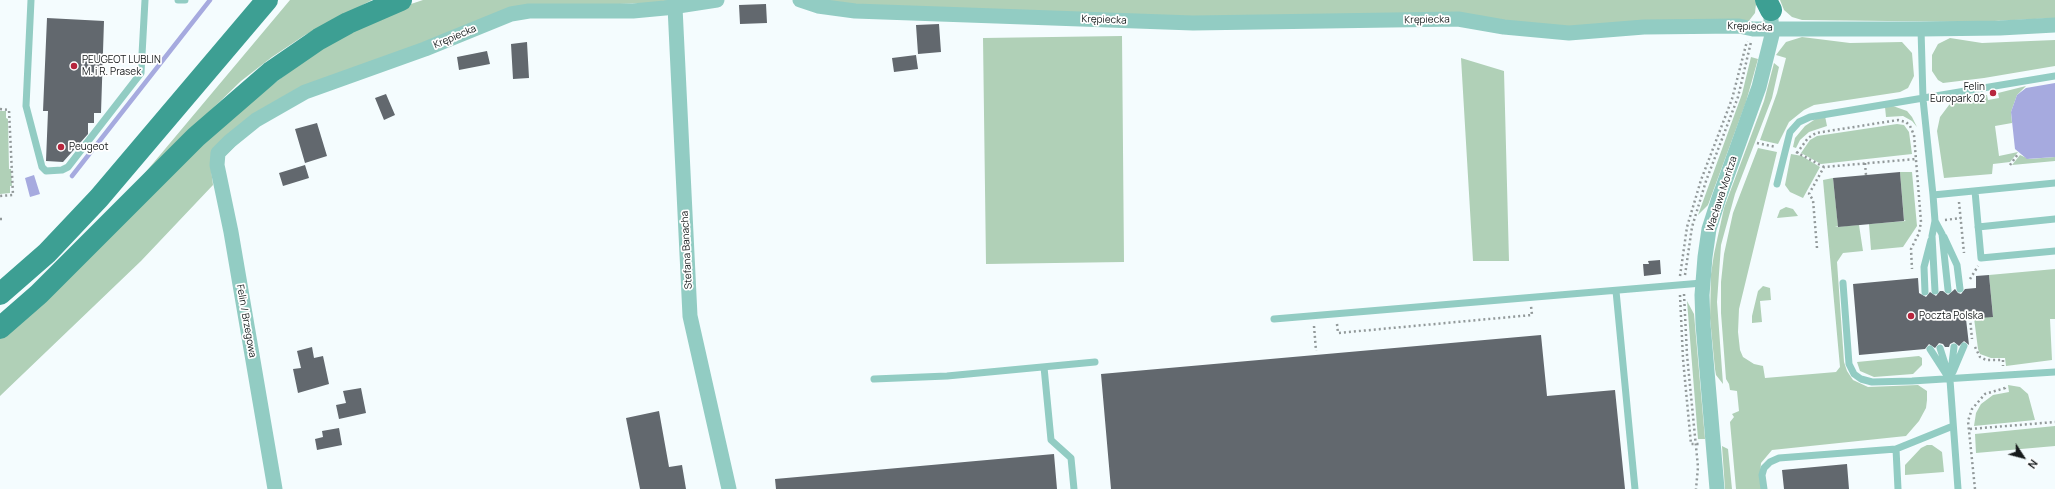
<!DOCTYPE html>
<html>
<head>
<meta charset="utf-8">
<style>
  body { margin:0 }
  #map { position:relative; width:2055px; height:489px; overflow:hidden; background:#f4fcfe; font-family:Manrope,sans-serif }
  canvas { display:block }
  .north { position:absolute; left:2003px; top:437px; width:40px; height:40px; -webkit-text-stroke:3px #fff; paint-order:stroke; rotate:126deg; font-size:11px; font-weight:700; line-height:16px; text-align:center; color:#161a1b }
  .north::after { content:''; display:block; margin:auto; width:14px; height:18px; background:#161a1b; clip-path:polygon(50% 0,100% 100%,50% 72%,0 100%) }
</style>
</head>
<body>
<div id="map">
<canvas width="2055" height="489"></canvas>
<div class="north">N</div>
</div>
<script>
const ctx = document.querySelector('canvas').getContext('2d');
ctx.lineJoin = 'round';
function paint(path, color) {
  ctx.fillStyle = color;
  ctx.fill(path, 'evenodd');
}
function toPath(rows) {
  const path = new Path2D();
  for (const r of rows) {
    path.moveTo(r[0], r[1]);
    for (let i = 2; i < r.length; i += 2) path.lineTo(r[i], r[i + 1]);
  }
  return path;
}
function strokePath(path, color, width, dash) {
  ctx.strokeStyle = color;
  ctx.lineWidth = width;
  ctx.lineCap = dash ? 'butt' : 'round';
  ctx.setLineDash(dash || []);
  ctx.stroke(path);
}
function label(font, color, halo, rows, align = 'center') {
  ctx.font = font + ' Manrope,sans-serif';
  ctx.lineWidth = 3.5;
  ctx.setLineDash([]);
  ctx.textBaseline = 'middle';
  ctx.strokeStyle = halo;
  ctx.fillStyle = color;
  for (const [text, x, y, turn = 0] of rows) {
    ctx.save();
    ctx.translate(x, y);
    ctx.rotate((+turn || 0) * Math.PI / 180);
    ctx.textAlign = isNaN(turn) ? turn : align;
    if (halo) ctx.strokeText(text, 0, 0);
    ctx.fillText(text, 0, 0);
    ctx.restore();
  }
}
paint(toPath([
  [290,0,372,0,305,35,272,57,241,81,206,115,134,186],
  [423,0,691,0,677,2,533,7,289,95,211,169,213,185,141,261,0,396,0,338,231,116,329,42,405,6],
  [807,0,1755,0,1756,4,1755,13,1748,22,1575,27,902,9],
  [1780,0,2055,0,2055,18,1974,22,1802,20,1792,17,1784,10],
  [1122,36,1124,262,986,264,983,38],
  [1802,37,1850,43,1902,42,1912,53,1914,76,1908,88,1900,92,1814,105,1804,110,1789,122,1778,144,1760,140,1777,93,1786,58,1776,55,1786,42],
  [1950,38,1982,43,2055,40,2055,66,1984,78,1943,83,1938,80,1932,71,1932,55,1938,44],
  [1751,57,1758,59,1746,102,1708,205,1698,215,1742,94],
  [1461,58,1504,71,1509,261,1473,261],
  [1774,63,1779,67,1772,98,1735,194,1721,245,1717,302,1723,384,1716,375,1715,369,1710,318,1711,274,1714,254,1724,208,1764,101],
  [2026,86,2017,95,2011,112,2012,123,1995,126,1999,156,2018,152,2010,162,1993,164,1992,174,1944,178,1937,131,1940,117,1949,105,1961,96,1974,94,1974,97,1987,95,1988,100,1999,98,1998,93],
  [1893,106,1907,111,1912,117,1917,127,1912,121,1903,116,1886,117,1885,107],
  [0,111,6,111,6,118,8,119,9,169,11,169,12,186,10,186,10,193,0,194],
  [1825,116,1827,126,1809,132,1800,140,1796,148,1793,147,1795,138,1805,126,1817,118],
  [1897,124,1904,125,1909,132,1912,154,1821,164,1801,153,1810,140,1817,136],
  [1758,148,1777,152,1739,309,1738,332,1740,350,1743,357,1754,364,1763,366,1765,378,1836,372,1840,367,1823,180,1833,178,1838,226,1835,227,1859,225,1863,251,1843,253,1837,262,1844,362,1847,371,1853,380,1868,387,1918,385,1927,391,1927,400,1926,408,1919,421,1906,436,1772,450,1761,463,1760,475,1761,489,1736,489,1730,422,1734,417,1732,414,1739,411,1737,391,1730,390,1729,384,1726,379,1721,313,1721,282,1724,254,1733,213],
  [1791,154,1802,156,1820,167,1803,198,1790,192,1785,185],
  [2020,155,2029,159,2055,157,2055,161,2012,165],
  [1900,172,1912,172,1917,226,1903,247,1871,250,1869,224,1906,221,1904,220],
  [1786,207,1793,209,1798,216,1777,218,1780,210],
  [2055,269,2055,319,2050,319,2052,360,2006,366,2005,358,1991,358,1980,354,1978,349,1974,318,1993,316,1989,275],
  [1763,286,1770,288,1771,300,1760,301,1762,322,1752,323,1752,316,1758,291],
  [1687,301,1694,314,1705,439,1698,439],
  [1919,356,1922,358,1922,365,1913,374,1874,377,1860,371,1857,362],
  [2008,385,2020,387,2028,394,2035,420,1974,426,1976,413,1981,404,1993,395,2009,392],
  [2055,426,2055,446,1976,453,1975,434],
  [1927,445,1932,445,1942,452,1944,472,1905,475,1905,465,1921,448],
  [1722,446,1728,449,1732,489,1725,489]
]), '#b0d0b7');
paint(toPath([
  [2055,83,2055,157,2027,159,2015,149,2011,112,2017,95,2026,88],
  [34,175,40,194,30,197,25,178]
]), '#a6aadf');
strokePath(toPath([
  [72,176,210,0]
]), '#a6aadf', 4.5);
paint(toPath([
  [766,4,767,23,740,24,739,5],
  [47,18,104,21,101,113,94,113,94,123,88,123,88,134,63,162,46,161,48,111,43,111],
  [939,24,941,52,918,54,916,25],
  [527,42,529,78,513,79,511,44],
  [487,51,490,64,459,70,457,57],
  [916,55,918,69,894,72,892,58],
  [386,94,395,115,384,120,375,98],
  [317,123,327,156,305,163,295,129],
  [305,165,309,178,283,186,279,173],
  [1900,172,1904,221,1838,227,1833,178],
  [1660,260,1661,274,1644,276,1643,264,1649,264,1648,261],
  [1989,275,1993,317,1966,319,1969,345,1964,341,1959,346,1954,342,1950,344,1949,347,1945,347,1943,344,1939,343,1935,348,1929,344,1925,349,1859,355,1853,284,1918,278,1919,293,1926,297,1930,292,1936,296,1940,291,1943,291,1948,295,1955,289,1958,293,1961,294,1965,289,1976,288,1976,276],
  [1541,335,1547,396,1615,390,1625,489,1111,489,1101,374],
  [312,347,314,358,323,356,329,384,298,393,293,369,301,368,297,351],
  [361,388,366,413,339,419,336,405,346,403,343,391],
  [659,411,669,467,682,465,686,489,640,489,626,418],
  [339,428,342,445,317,450,315,439,323,437,322,431],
  [1054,454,1057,489,776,489,775,479],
  [1847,464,1849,489,1784,489,1782,470]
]), '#62686e');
strokePath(toPath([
  [0,109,9,110,13,195,0,196],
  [1757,143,1776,147],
  [1796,152,1824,167],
  [1797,153,1808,138,1816,133,1898,120,1906,122,1910,126,1914,135,1921,222,1919,233,1911,249,1912,269],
  [1865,163,1866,175],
  [2010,165,2018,154],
  [1959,202,1964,253],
  [0,219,3,219],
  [1945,220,1961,218],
  [1817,248,1813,200,1809,194,1824,167,1916,159],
  [1685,275,1692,227,1706,181,1738,97,1751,42],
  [1680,276,1687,227,1701,180,1732,99,1747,41],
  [1970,279,1978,266],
  [1684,294,1687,355,1698,467,1696,489],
  [1680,295,1683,359,1691,444,1700,444],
  [1970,318,1972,339],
  [1337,324,1338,333,1532,315,1531,306],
  [1314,326,1316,351],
  [1975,347,1980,357,1986,360,2003,360,2003,366],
  [1970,429,2055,422],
  [1975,489,1968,421,1972,409,1985,394,2005,388,2005,385]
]), '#92999a', 2.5, [2, 3]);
strokePath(toPath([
  [31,0,26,106,42,167,46,171,62,170,68,167,141,73,145,0],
  [178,0,185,0],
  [1921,29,1923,99,1933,195,2055,183],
  [1777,184,1790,132,1799,122,1810,117,2055,76],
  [1975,191,1981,258,2055,251],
  [1933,195,1935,221,1932,236,1935,291],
  [1935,221,1942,234,1948,290],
  [1978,227,2055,219],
  [1944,237,1957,265,1960,289],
  [1843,283,1849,364,1854,374,1861,379,1872,382,1912,381,2055,372],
  [1616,291,1635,489],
  [1925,292,1924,267,1931,240],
  [1274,319,1702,283],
  [1954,347,1950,380,1958,489],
  [1940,348,1947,370],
  [1930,349,1950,380],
  [1044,367,1051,440,1071,458,1074,489],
  [1953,372,1964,346],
  [874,379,947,376,1095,362],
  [1764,489,1762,475,1764,468,1770,462,1779,458,1896,449],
  [1898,489,1896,449,1953,426]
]), '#92ccc3', 7);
strokePath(toPath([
  [800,0,818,6,855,11,1193,23,1458,19,1504,27,1569,33,1644,27,1739,26,1753,29,1921,29,2000,28,2055,25],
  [675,7,690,316,729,489],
  [275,489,231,232,217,165,218,153,230,141,256,120,305,92,425,49,511,14,529,11,633,11,665,8,717,0],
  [1717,489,1703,324,1702,295,1705,257,1709,229,1719,198,1759,87,1772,35,1771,19]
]), '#92ccc3', 15);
strokePath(toPath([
  [1766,0,1771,10],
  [0,294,47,253,99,198,267,0],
  [0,328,39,294,196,137,271,72,319,39,348,23,401,0]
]), '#3d9f93', 22);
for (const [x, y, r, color] of [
  [74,66,4,"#b7253d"],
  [1993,93,4,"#b7253d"],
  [61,147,4,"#b7253d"],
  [1911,316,4,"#b7253d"]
]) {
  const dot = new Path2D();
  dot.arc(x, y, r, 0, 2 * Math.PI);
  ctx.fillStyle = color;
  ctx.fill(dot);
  strokePath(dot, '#fff', 1.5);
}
label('10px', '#161a1b', '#fff', [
  ["Krępiecka",1104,20,2],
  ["Krępiecka",1427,20,-1],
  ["Krępiecka",1750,27,2],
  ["Krępiecka",455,37,-23],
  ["Wacława Moritza",1722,194,-72],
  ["Stefana Banacha",687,250,-93],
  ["Felin / Brzegowa",246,321,80]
]);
label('10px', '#161a1b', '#fff', [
  ["PEUGEOT LUBLIN",82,60],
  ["M. i R. Prasek",82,72],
  ["Felin",1985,87,"right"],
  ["Europark 02",1985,99,"right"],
  ["Peugeot",69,147],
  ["Poczta Polska",1919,316]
], 'left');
</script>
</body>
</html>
